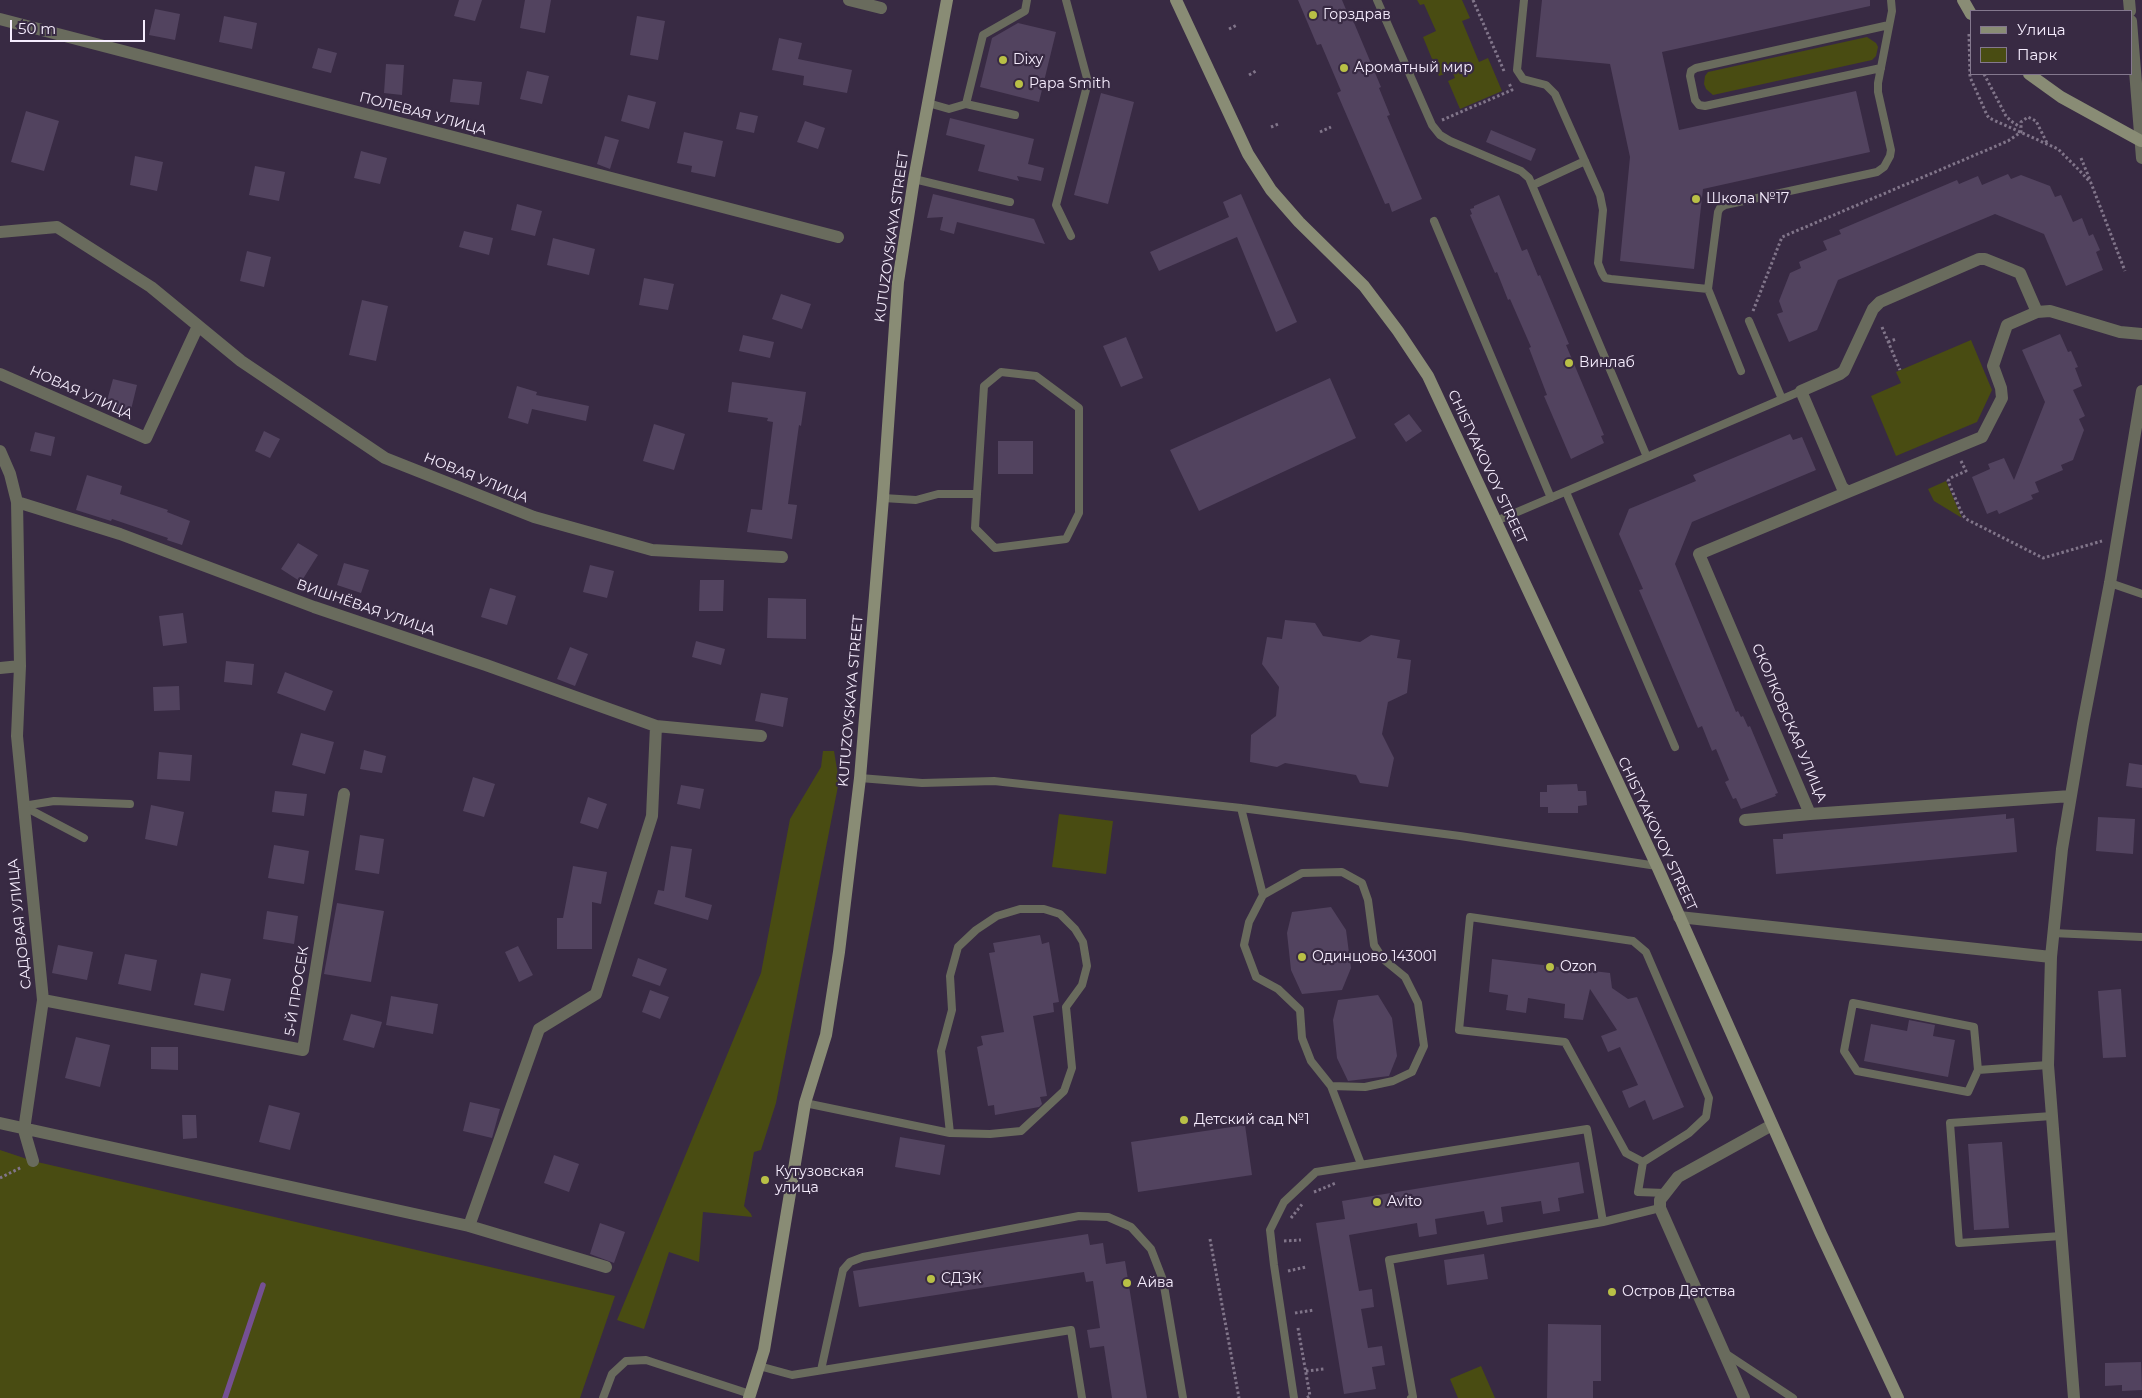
<!DOCTYPE html>
<html>
<head>
<meta charset="utf-8">
<style>
  body { margin:0 }
  #map { position:relative; width:2142px; height:1398px; overflow:hidden; background:#382a43; font-family:Montserrat,sans-serif }
  canvas { display:block }
  .legend { position:absolute; left:1970px; top:10px; width:162px; height:65px; box-sizing:border-box; background:#382a43; border:1px solid #84788e; margin:0; padding:6px 9px; list-style:none; font-size:15px; color:#f6edfe }
  .legend li { display:flex; align-items:center; gap:10px; height:25px }
  .legend b { width:25px; border:1px solid #84788e }
  .scale { position:absolute; left:10px; top:20px; width:135px; height:22px; box-sizing:border-box; border:2px solid #f6edfe; border-top:0; padding-left:6px; font-size:15px; line-height:18px; white-space:nowrap; color:#f6edfe; -webkit-text-stroke:4px #382a43; paint-order:stroke }
</style>
</head>
<body>
<div id="map">
<canvas width="2142" height="1398"></canvas>
<ul class="legend">
<li><b style="height:6px;background:#898c75"></b>Улица</li>
<li><b style="height:14px;background:#494c12"></b>Парк</li>
</ul>
<div class="scale">50 m</div>
</div>
<script>
const ctx = document.querySelector('canvas').getContext('2d');
ctx.lineJoin = 'round';
function paint(path, color) {
  ctx.fillStyle = color;
  ctx.fill(path, 'evenodd');
}
function toPath(rows) {
  const path = new Path2D();
  for (const r of rows) {
    path.moveTo(r[0], r[1]);
    for (let i = 2; i < r.length; i += 2) path.lineTo(r[i], r[i + 1]);
  }
  return path;
}
function strokePath(path, color, width, dash) {
  ctx.strokeStyle = color;
  ctx.lineWidth = width;
  ctx.lineCap = dash ? 'butt' : 'round';
  ctx.setLineDash(dash || []);
  ctx.stroke(path);
}
function label(font, color, halo, rows, align = 'center') {
  ctx.font = font + ' Montserrat,sans-serif';
  ctx.lineWidth = 4.5;
  ctx.setLineDash([]);
  ctx.textBaseline = 'middle';
  ctx.strokeStyle = halo;
  ctx.fillStyle = color;
  for (const [text, x, y, turn = 0] of rows) {
    ctx.save();
    ctx.translate(x, y);
    ctx.rotate((+turn || 0) * Math.PI / 180);
    ctx.textAlign = isNaN(turn) ? turn : align;
    if (halo) ctx.strokeText(text, 0, 0);
    ctx.fillText(text, 0, 0);
    ctx.restore();
  }
}
paint(toPath([
  [1417,0,1462,0,1470,18,1462,21,1479,62,1488,58,1502,91,1460,109,1448,81,1455,78,1452,71,1439,76,1423,37,1436,31,1424,4,1420,5],
  [1867,37,1876,43,1878,47,1876,56,1872,60,1713,95,1706,89,1704,84,1705,76,1708,72],
  [1971,340,1992,390,1977,422,1896,456,1871,396,1901,383,1896,372],
  [1946,481,1962,518,1934,501,1928,489],
  [823,751,834,751,839,781,776,1103,761,1150,754,1152,744,1206,751,1214,752,1217,703,1212,699,1262,669,1252,644,1329,617,1320,761,973,790,819,821,767],
  [1059,814,1113,821,1106,874,1052,867],
  [0,1150,33,1161,615,1296,580,1398,0,1398],
  [1481,1366,1495,1398,1458,1398,1450,1379]
]), '#494c12');
strokePath(toPath([
  [225,1398,263,1285]
]), '#755093', 5.5);
paint(toPath([
  [459,0,482,0,475,21,454,16],
  [525,0,551,0,545,33,520,28],
  [1298,0,1342,0,1350,19,1352,18,1381,87,1379,88,1390,115,1387,116,1422,199,1392,212,1389,203,1385,204,1337,93,1341,91,1321,44,1317,45],
  [1542,0,1870,0,1870,6,1662,52,1679,130,1856,91,1870,152,1703,189,1694,269,1620,261,1630,157,1610,64,1536,57],
  [155,9,180,14,175,40,149,35],
  [224,16,257,23,252,49,219,42],
  [637,16,665,21,658,60,630,55],
  [1018,23,1056,32,1039,102,980,87,992,38],
  [779,38,802,43,798,59,852,70,847,93,803,85,804,76,772,70],
  [318,48,337,53,331,73,312,68],
  [386,64,404,65,402,95,384,93],
  [527,71,549,76,542,104,520,99],
  [453,79,482,82,479,105,450,102],
  [1101,93,1134,102,1108,204,1074,195],
  [628,95,656,102,649,129,621,121],
  [26,111,59,121,44,171,11,162],
  [740,112,758,116,754,133,736,129],
  [950,118,1034,139,1028,164,1044,168,1041,181,1017,176,1019,181,978,171,985,145,946,135],
  [805,121,825,128,818,149,797,142],
  [1491,130,1536,149,1531,161,1486,142],
  [684,132,723,141,715,177,691,172,692,166,677,163],
  [605,136,619,140,610,169,597,164],
  [361,151,387,158,380,184,354,178],
  [135,156,163,162,157,191,130,185],
  [255,166,285,172,279,201,249,195],
  [2008,174,2011,179,2021,175,2050,186,2055,197,2061,195,2073,222,2082,218,2089,236,2093,234,2100,250,2096,252,2103,270,2066,286,2044,234,1995,214,1838,280,1817,330,1789,342,1777,314,1783,312,1779,301,1790,273,1801,268,1799,262,1827,250,1823,241,1841,234,1839,230,1957,180,1959,184,1978,176,1982,185],
  [933,194,1034,219,1045,244,957,222,954,234,940,230,943,217,927,218],
  [1241,194,1297,322,1276,332,1237,237,1159,271,1150,252,1229,217,1223,202],
  [1499,195,1522,251,1527,249,1538,276,1540,275,1569,344,1566,345,1604,435,1601,436,1604,443,1571,459,1544,396,1547,395,1529,348,1531,347,1510,299,1508,300,1497,272,1495,273,1470,215,1472,214,1470,209,1474,208,1474,206],
  [517,204,542,211,535,236,511,230],
  [464,231,493,238,489,255,459,247],
  [553,238,595,249,589,275,547,265],
  [247,251,271,257,264,287,240,281],
  [644,278,674,284,668,310,639,305],
  [781,294,811,304,802,329,772,319],
  [362,300,388,306,376,361,349,355],
  [2060,334,2068,352,2071,351,2078,367,2075,368,2082,386,2073,390,2085,416,2079,419,2084,430,2073,460,2061,465,2063,470,2035,482,2039,492,2031,495,2033,499,1999,514,1997,510,1987,514,1972,477,1990,469,1988,464,2004,458,2014,480,2045,402,2022,350],
  [743,335,774,342,770,358,739,351],
  [1126,337,1143,378,1121,387,1103,346],
  [1330,378,1356,438,1199,511,1170,450],
  [113,379,137,385,130,414,105,408],
  [732,382,806,392,801,426,799,425,788,504,797,505,792,539,747,532,751,509,762,510,773,422,767,421,768,418,728,412],
  [517,386,537,392,536,395,589,406,586,421,532,409,528,424,508,418],
  [1409,414,1422,431,1406,442,1394,424],
  [654,424,685,434,674,470,643,461],
  [264,431,280,439,270,458,255,451],
  [35,432,55,437,51,456,30,451],
  [1790,434,1793,440,1802,437,1816,470,1692,522,1675,564,1736,712,1738,711,1741,717,1743,716,1748,727,1750,726,1778,793,1775,794,1776,796,1741,809,1736,798,1733,799,1725,782,1729,780,1716,749,1712,751,1702,726,1698,728,1639,590,1643,589,1619,534,1629,509,1696,481,1693,475],
  [998,441,1033,441,1033,474,998,474],
  [87,475,122,486,120,494,168,510,167,512,190,521,182,545,167,540,168,538,112,519,111,521,76,510],
  [298,543,318,555,301,582,281,569],
  [344,563,369,570,361,593,337,585],
  [590,565,614,571,607,598,583,592],
  [700,580,724,580,723,611,699,611],
  [490,588,516,596,507,625,481,617],
  [768,598,806,599,806,639,767,638],
  [183,613,187,643,163,646,159,616],
  [1285,620,1315,623,1323,636,1360,642,1371,635,1400,640,1397,658,1411,660,1407,693,1388,702,1382,734,1394,758,1388,787,1360,783,1356,775,1285,763,1277,767,1250,762,1251,735,1276,716,1279,687,1262,664,1267,637,1282,639],
  [696,641,725,649,721,665,692,657],
  [570,647,588,654,575,686,557,679],
  [226,661,254,664,252,685,224,682],
  [285,672,333,691,325,711,277,693],
  [179,686,180,710,154,711,153,687],
  [761,693,788,698,783,727,755,721],
  [301,733,334,742,325,774,292,765],
  [364,750,386,756,382,773,360,769],
  [159,752,192,755,190,781,157,779],
  [2129,763,2142,765,2142,788,2126,786],
  [473,777,495,784,484,817,463,811],
  [1577,784,1578,791,1586,791,1587,805,1578,806,1578,813,1548,813,1548,807,1540,807,1540,792,1547,792,1547,785],
  [681,785,704,789,700,809,677,804],
  [275,791,307,794,304,816,272,812],
  [588,797,607,804,598,829,580,823],
  [151,805,184,812,177,846,145,839],
  [2006,814,2006,819,2014,818,2017,852,1776,874,1773,839,1783,839,1783,834],
  [2098,817,2135,819,2133,854,2096,851],
  [360,835,384,839,379,874,355,870],
  [274,845,309,851,304,884,268,878],
  [671,846,692,849,685,897,712,905,708,920,654,904,658,890,664,891],
  [573,866,607,872,601,904,592,902,592,949,557,949,557,918,563,918],
  [337,903,384,911,371,982,324,974],
  [1331,907,1346,930,1351,968,1342,990,1302,994,1291,970,1287,933,1292,912],
  [267,911,298,916,294,944,263,939],
  [1040,935,1042,944,1049,942,1059,1002,1053,1003,1054,1012,1033,1016,1047,1096,1040,1097,1042,1104,1039,1107,995,1115,994,1105,988,1106,977,1047,983,1045,981,1036,1004,1032,989,953,995,952,993,943],
  [58,945,93,952,87,980,52,973],
  [518,946,533,975,519,982,505,952],
  [125,954,157,960,151,991,118,984],
  [638,958,667,969,660,986,632,976],
  [1492,959,1610,973,1612,988,1628,999,1637,997,1684,1107,1653,1120,1645,1100,1629,1108,1622,1091,1638,1085,1620,1047,1608,1052,1601,1036,1617,1030,1590,989,1583,1020,1564,1018,1565,1004,1528,998,1526,1013,1506,1010,1508,995,1489,992],
  [201,973,231,979,224,1011,194,1005],
  [2121,989,2126,1057,2103,1058,2098,991],
  [650,990,669,997,660,1019,642,1012],
  [1378,995,1392,1018,1397,1056,1389,1076,1348,1081,1337,1058,1333,1020,1338,1000],
  [391,996,438,1004,433,1034,386,1025],
  [351,1014,382,1022,374,1048,343,1040],
  [1909,1020,1935,1025,1933,1036,1955,1040,1948,1077,1864,1061,1871,1024,1907,1031],
  [76,1037,110,1045,100,1087,65,1078],
  [151,1047,178,1047,178,1070,151,1069],
  [470,1102,500,1109,492,1138,463,1131],
  [269,1105,300,1113,290,1150,259,1142],
  [182,1115,196,1115,197,1138,183,1139],
  [1245,1125,1252,1175,1138,1192,1131,1142],
  [900,1137,945,1145,940,1175,895,1167],
  [2002,1142,2009,1228,1974,1230,1968,1144],
  [554,1155,579,1164,569,1192,544,1183],
  [1579,1162,1584,1193,1558,1198,1560,1211,1543,1214,1541,1201,1501,1207,1503,1222,1487,1225,1484,1211,1435,1219,1437,1234,1419,1237,1417,1223,1349,1235,1359,1291,1372,1289,1374,1307,1361,1309,1368,1348,1382,1346,1385,1365,1372,1367,1376,1389,1344,1394,1316,1223,1345,1219,1342,1201],
  [600,1223,625,1232,614,1263,590,1254],
  [1088,1234,1090,1245,1103,1243,1106,1264,1125,1261,1147,1398,1112,1398,1104,1346,1090,1348,1087,1330,1100,1328,1093,1281,1086,1282,1084,1272,859,1307,853,1271],
  [1484,1254,1488,1279,1447,1285,1444,1260],
  [1548,1324,1601,1325,1601,1381,1593,1381,1593,1398,1547,1398],
  [2141,1362,2142,1390,2122,1391,2122,1385,2105,1386,2105,1363]
]), '#52435f');
strokePath(toPath([
  [1473,0,1504,71],
  [1229,29,1237,25],
  [1969,34,1970,77,1987,115,1989,118,2058,149,2079,170,2091,183,2125,271],
  [1984,74,2006,116,2011,121,2020,127],
  [1249,75,1256,71],
  [1442,120,1512,90,1509,83],
  [1271,127,1278,124],
  [1320,132,1331,127],
  [2081,158,2090,180],
  [1753,311,1782,237,2008,141,2021,132,2021,122,2028,117,2036,121,2047,143],
  [1882,327,1900,370],
  [1888,342,1896,339],
  [1961,461,1966,471,1950,478,1948,481,1962,514,1966,519,2043,558,2102,541],
  [0,1178,22,1167],
  [1314,1192,1336,1183],
  [1291,1218,1303,1203],
  [1210,1239,1239,1398],
  [1284,1241,1301,1240],
  [1288,1271,1306,1267],
  [1295,1313,1314,1310],
  [1298,1328,1310,1396,1306,1398],
  [1306,1371,1324,1369]
]), '#81758a', 3, [2.5, 2.5]);
strokePath(toPath([
  [1066,0,1088,82,1056,205,1071,236],
  [1377,0,1432,125,1440,135,1450,141,1521,171,1529,178,1647,457,1496,521],
  [1524,0,1517,70,1523,79,1546,85,1555,94,1600,195,1603,210,1598,263,1602,273,1605,278,1611,279,1708,289],
  [1881,68,1705,106,1699,105,1695,100,1690,76,1691,71,1696,68,1889,25],
  [928,103,949,109,966,104,1015,115],
  [966,104,983,35,1025,11,1027,0],
  [914,179,1010,202],
  [1533,185,1585,161],
  [1434,221,1551,498],
  [1749,321,1782,399],
  [1741,371,1708,289,1718,212,1720,208,1725,205,1877,172,1884,167,1890,156,1891,150,1878,92,1878,83,1892,11,1891,0],
  [1647,457,1801,391],
  [1566,492,1675,747],
  [883,498,916,500,938,494,977,494,984,386,1001,372,1036,376,1079,408,1079,513,1066,539,995,548,975,528,977,494],
  [2110,583,2142,594],
  [860,778,922,783,994,781,1241,808,1460,836,1657,866],
  [23,806,54,801,130,804],
  [23,806,84,838],
  [1241,808,1263,895,1249,922,1244,945,1256,977,1278,989,1300,1010,1302,1038,1311,1061,1331,1086,1361,1164],
  [1263,895,1302,873,1342,872,1362,883,1368,900,1374,945,1383,959,1405,977,1418,1003,1424,1046,1412,1072,1393,1081,1365,1087,1331,1086],
  [2052,933,2142,937],
  [1853,1003,1974,1027,1978,1070,1968,1092,1857,1071,1844,1051,1853,1003],
  [1978,1070,2048,1065],
  [805,1103,950,1133,990,1134,1021,1131,1064,1091,1072,1068,1066,1007,1082,985,1087,966,1083,942,1075,929,1060,914,1044,909,1020,909,997,916,976,930,958,947,950,976,952,1010,941,1051,950,1133],
  [2052,1116,1950,1123,1959,1243,2061,1236],
  [1643,1162,1689,1133,1706,1117,1709,1098,1646,952,1633,941,1470,917,1459,1030,1565,1042,1626,1153,1643,1162,1638,1192,1665,1193],
  [1725,1353,1793,1398],
  [759,1366,792,1375,1071,1330,1082,1398],
  [821,1370,843,1270,850,1262,863,1257,1079,1216,1108,1217,1131,1227,1151,1249,1163,1280,1183,1398],
  [603,1398,612,1374,626,1361,646,1360,750,1394],
  [1294,1398,1274,1265,1270,1230,1284,1202,1316,1172,1587,1129,1603,1222],
  [1411,1398,1413,1397,1389,1260,1603,1222,1660,1208]
]), '#696b5d', 8);
strokePath(toPath([
  [849,0,881,8],
  [2129,0,2130,11],
  [0,19,838,237],
  [2131,21,2142,158],
  [0,232,57,227,151,287,241,361,385,458,534,517,652,550,782,557],
  [2037,312,2007,325,1993,366,2001,388,2002,398,1982,437,1848,492,1842,487,1801,391,1840,374,1844,371,1873,309,1880,302,1979,259,1985,259,2020,273,2037,312,2050,311,2120,332,2142,334],
  [0,374,146,438,198,326],
  [0,451,10,474,17,502,20,666,17,736,43,1000,24,1130,33,1161],
  [1848,492,1699,554,1810,814,2071,796],
  [17,502,120,534,314,607,486,665,656,726,761,736],
  [0,668,20,666],
  [1745,820,1810,814],
  [1679,917,2051,957],
  [43,1000,303,1050,344,794],
  [0,1123,469,1226,606,1267],
  [469,1226,539,1029,596,994,652,816,656,726],
  [1744,1398,1660,1208,1660,1200,1678,1177,1772,1125],
  [2074,1398,2048,1065,2051,957,2062,849,2083,724,2110,583,2142,391]
]), '#696b5d', 12);
strokePath(toPath([
  [1176,0,1248,154,1271,190,1299,222,1364,286,1398,331,1428,376,1657,866,1821,1234,1898,1398],
  [1963,0,1971,14],
  [2029,74,2061,97,2141,141],
  [749,1398,764,1350,805,1103,826,1035,839,952,860,778,883,498,898,282,914,179,947,0]
]), '#898c75', 12);
for (const [x, y, r, color] of [
  [1313,15,5,"#b9c046"],
  [1003,60,5,"#b9c046"],
  [1344,68,5,"#b9c046"],
  [1019,84,5,"#b9c046"],
  [1696,199,5,"#b9c046"],
  [1569,363,5,"#b9c046"],
  [1302,957,5,"#b9c046"],
  [1550,967,5,"#b9c046"],
  [1184,1120,5,"#b9c046"],
  [765,1180,5,"#b9c046"],
  [1377,1202,5,"#b9c046"],
  [931,1279,5,"#b9c046"],
  [1127,1283,5,"#b9c046"],
  [1612,1292,5,"#b9c046"]
]) {
  const dot = new Path2D();
  dot.arc(x, y, r, 0, 2 * Math.PI);
  ctx.fillStyle = color;
  ctx.fill(dot);
  strokePath(dot, '#382a43', 2);
}
label('14px', '#f6edfe', '#382a43', [
  ["Горздрав",1323,15],
  ["Dixy",1013,60],
  ["Ароматный мир",1354,68],
  ["Papa Smith",1029,84],
  ["Школа №17",1706,199],
  ["Винлаб",1579,363],
  ["Одинцово 143001",1312,957],
  ["Ozon",1560,967],
  ["Детский сад №1",1194,1120],
  ["Кутузовская",775,1172],
  ["улица",775,1188],
  ["Avito",1387,1202],
  ["СДЭК",941,1279],
  ["Айва",1137,1283],
  ["Остров Детства",1622,1292]
], 'left');
label('14px', '#f6edfe', '#382a43', [
  ["ПОЛЕВАЯ УЛИЦА",423,114,15],
  ["KUTUZOVSKAYA STREET",892,237,-82],
  ["НОВАЯ УЛИЦА",81,393,24],
  ["CHISTYAKOVOY STREET",1487,467,65],
  ["НОВАЯ УЛИЦА",476,478,22],
  ["ВИШНЁВАЯ УЛИЦА",366,608,19],
  ["KUTUZOVSKAYA STREET",851,701,-85],
  ["СКОЛКОВСКАЯ УЛИЦА",1789,723,67],
  ["CHISTYAKOVOY STREET",1657,834,65],
  ["САДОВАЯ УЛИЦА",20,924,-96],
  ["5-Й ПРОСЕК",297,991,-81]
]);
</script>
</body>
</html>
